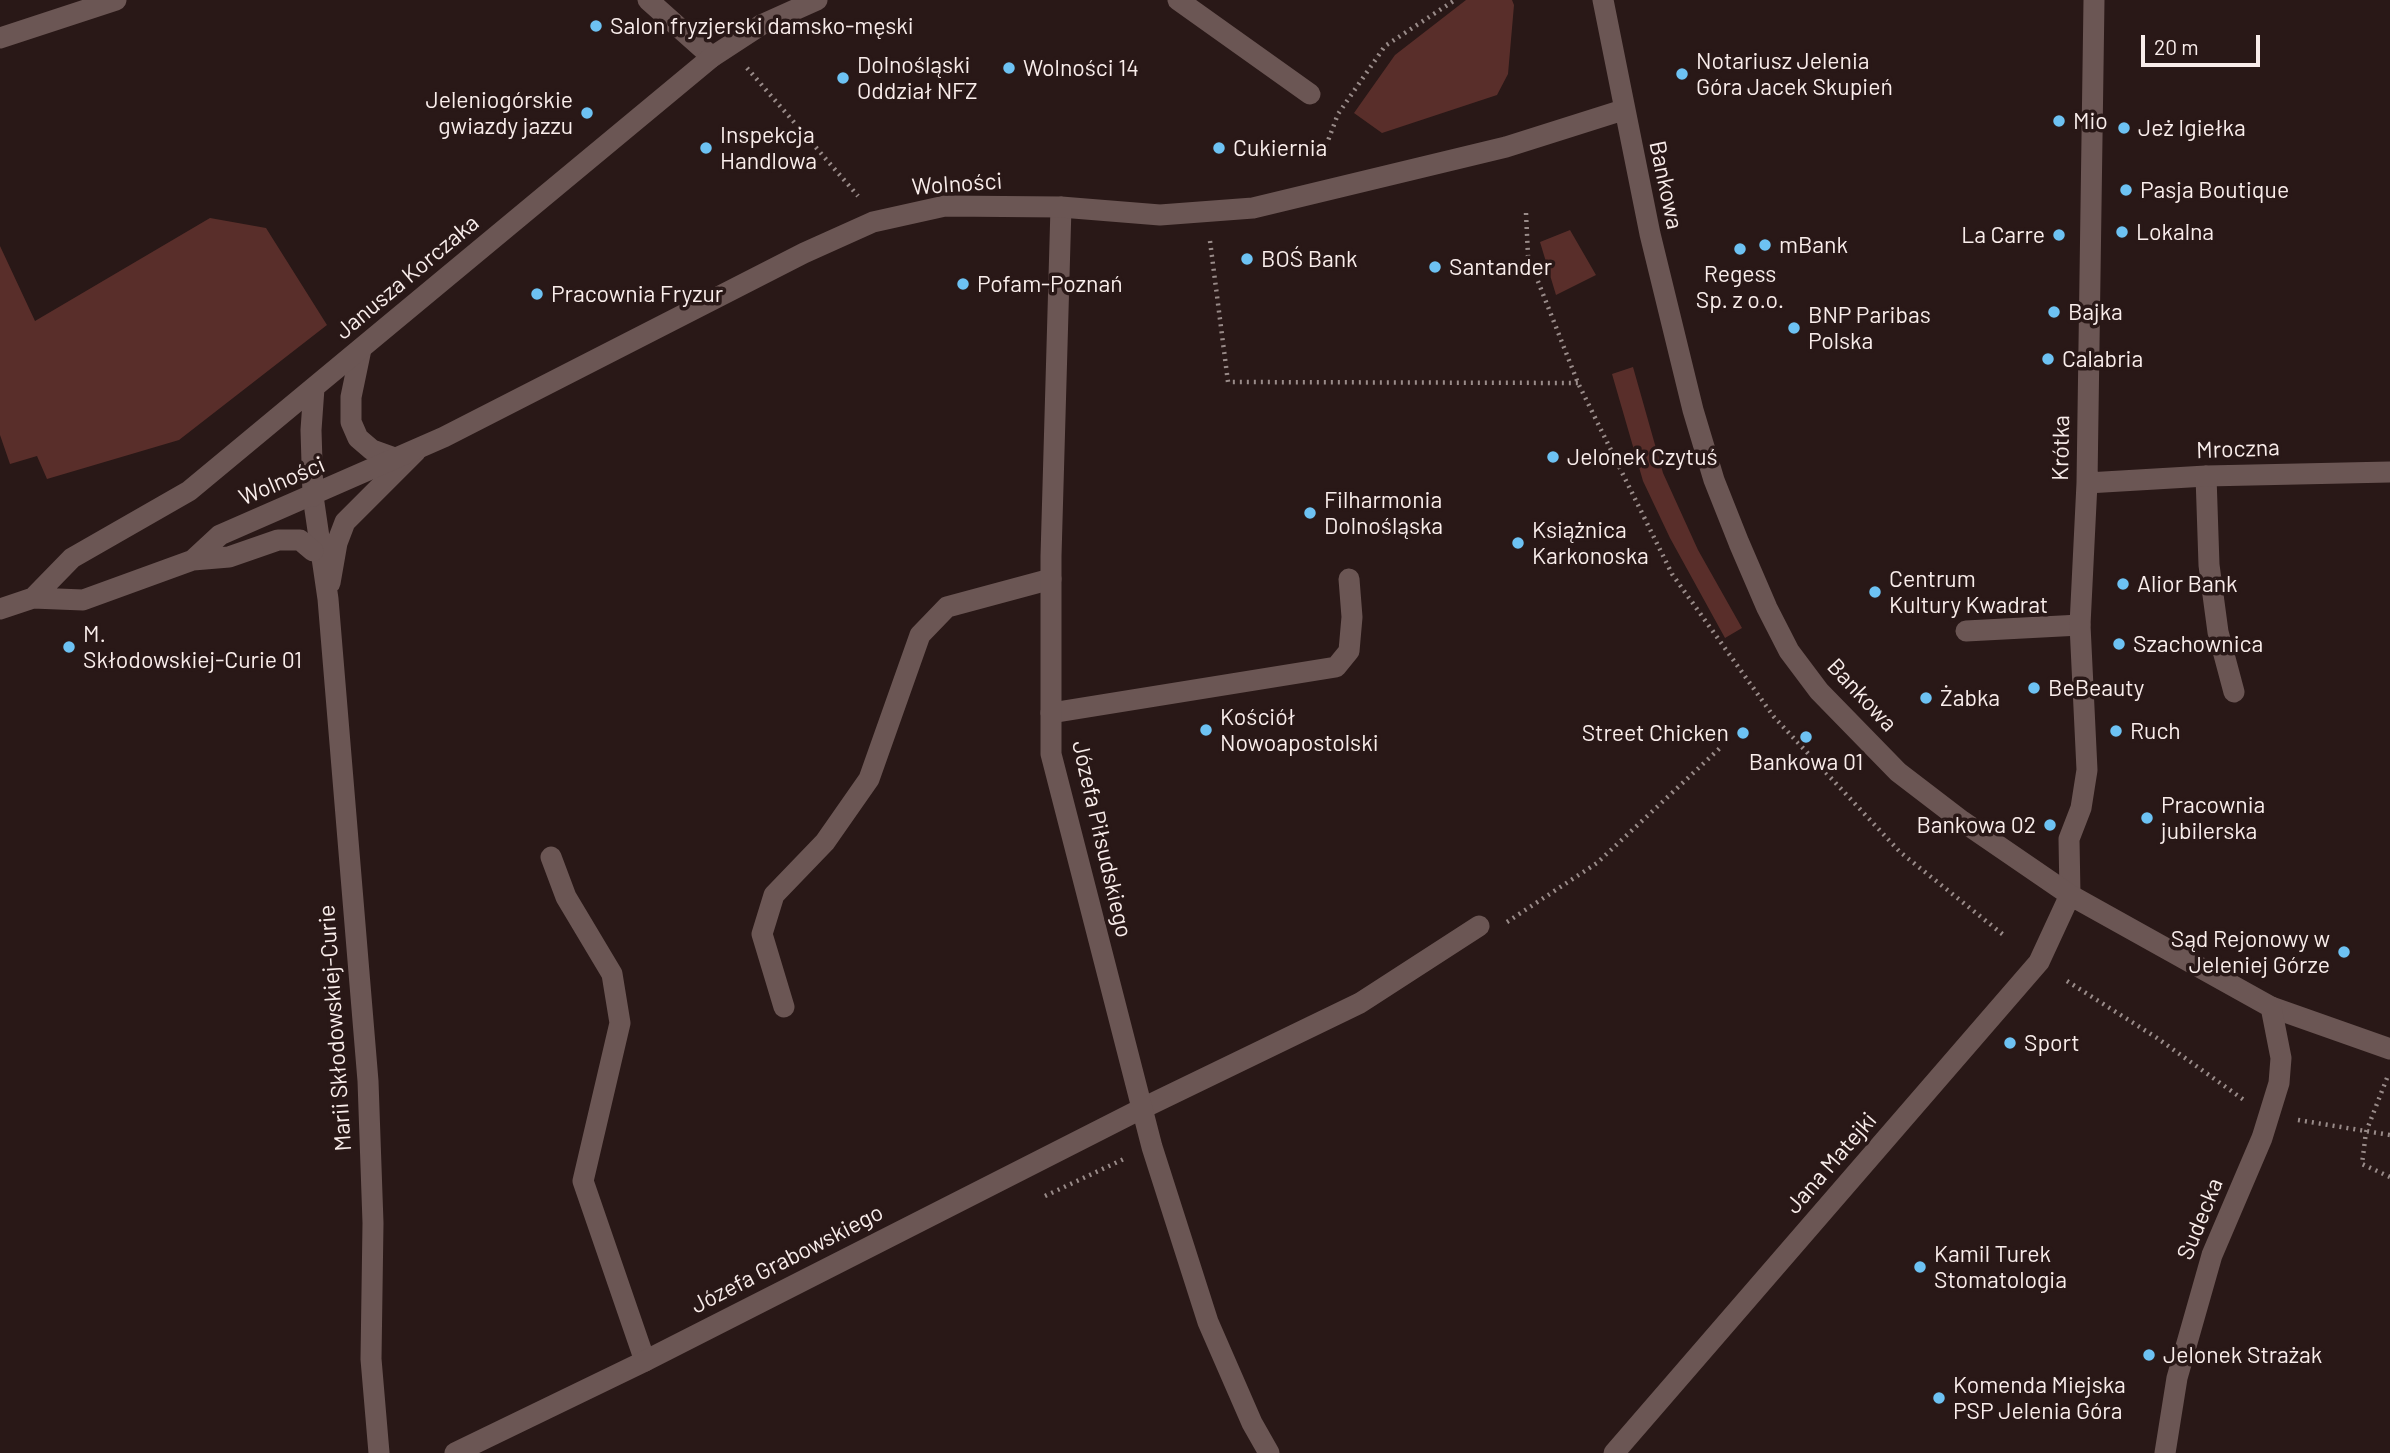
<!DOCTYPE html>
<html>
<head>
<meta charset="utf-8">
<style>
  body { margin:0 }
  #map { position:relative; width:2390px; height:1453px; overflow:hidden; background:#291817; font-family:Barlow,sans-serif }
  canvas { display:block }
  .scale { position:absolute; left:2141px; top:35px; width:119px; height:32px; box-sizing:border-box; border:4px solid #f9edeb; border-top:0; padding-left:9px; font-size:21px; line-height:24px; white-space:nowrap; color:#f9edeb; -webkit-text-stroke:5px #291817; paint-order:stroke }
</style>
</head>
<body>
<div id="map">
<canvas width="2390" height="1453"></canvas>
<div class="scale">20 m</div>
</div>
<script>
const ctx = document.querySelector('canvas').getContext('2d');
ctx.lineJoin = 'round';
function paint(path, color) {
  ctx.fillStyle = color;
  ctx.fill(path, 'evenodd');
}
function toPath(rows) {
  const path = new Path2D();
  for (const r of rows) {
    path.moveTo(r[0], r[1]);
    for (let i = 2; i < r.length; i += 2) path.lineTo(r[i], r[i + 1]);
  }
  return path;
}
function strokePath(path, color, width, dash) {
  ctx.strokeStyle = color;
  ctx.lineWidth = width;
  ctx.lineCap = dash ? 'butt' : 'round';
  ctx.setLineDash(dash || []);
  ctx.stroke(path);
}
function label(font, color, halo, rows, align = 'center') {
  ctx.font = font + ' Barlow,sans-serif';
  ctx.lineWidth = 7;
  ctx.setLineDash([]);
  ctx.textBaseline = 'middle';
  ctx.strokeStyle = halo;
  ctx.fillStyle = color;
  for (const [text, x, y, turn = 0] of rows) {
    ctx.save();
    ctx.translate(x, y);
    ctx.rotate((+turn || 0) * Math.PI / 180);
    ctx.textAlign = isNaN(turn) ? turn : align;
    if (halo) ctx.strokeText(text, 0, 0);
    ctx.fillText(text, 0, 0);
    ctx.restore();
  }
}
paint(toPath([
  [1466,0,1512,0,1514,5,1508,74,1497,95,1382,133,1354,113,1395,55],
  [210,218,266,228,327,325,179,440,47,479,37,456,10,464,0,435,0,246,35,321],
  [1570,230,1596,275,1556,295,1540,242],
  [1633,367,1663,473,1698,550,1742,628,1725,638,1670,538,1643,481,1612,374]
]), '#592e2a');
strokePath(toPath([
  [747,68,858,196],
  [1326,146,1338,114,1385,46,1455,0],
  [1526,213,1528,256,1578,383,1672,574,1774,717,1900,852,2006,937],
  [1210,241,1228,382,1578,383],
  [1507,922,1597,863,1720,748],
  [2067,981,2157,1038,2244,1100],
  [2387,1078,2366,1132,2362,1164,2390,1177],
  [2298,1120,2390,1135],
  [1045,1196,1126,1158]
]), '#998b89', 4.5, [2, 5]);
strokePath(toPath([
  [1178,0,1310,94],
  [0,38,116,0],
  [2206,476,2209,565,2218,632,2234,692],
  [1966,631,2080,625],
  [1051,713,1336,667,1349,651,1352,617,1349,579],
  [551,857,566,897,612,974,620,1023,583,1181,645,1361],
  [784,1007,762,934,774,895,825,842,869,779,920,635,947,607,1051,579],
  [1141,1109,1360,1003,1479,926]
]), '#6b5654', 21);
strokePath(toPath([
  [648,0,712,57],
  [1061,207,1051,556,1051,754,1152,1147,1208,1322,1252,1423,1269,1453],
  [361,349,351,397,351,422,358,438,372,450,397,459],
  [2087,483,2206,476,2390,472],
  [313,496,328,599,368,1081,373,1223,371,1359,379,1453],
  [330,583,337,543,345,522,416,451],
  [2070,895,2069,839,2081,808,2087,770,2080,625,2087,483,2094,0],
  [2271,1007,2390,1049],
  [455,1453,645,1361,1141,1109]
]), '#6b5654', 21);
strokePath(toPath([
  [1603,0,1650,234,1693,410,1714,480,1739,543,1767,608,1789,651,1819,691,1898,772,1962,821,2070,895,2271,1007,2281,1058,2279,1083,2262,1138,2212,1255,2177,1378,2165,1453],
  [313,496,311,430,314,388],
  [193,560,229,557,278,540,300,540,313,551],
  [33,598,72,558,189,491,712,57,761,25,817,0],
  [0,609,33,598,83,600,193,560,220,535,444,437,804,253,873,222,945,206,1061,207,1160,215,1253,208,1506,147,1623,110],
  [1614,1453,2039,962,2070,895]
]), '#6b5654', 21);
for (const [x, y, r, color] of [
  [596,26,7,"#6dc2f3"],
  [1009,68,7,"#6dc2f3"],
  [1682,74,7,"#6dc2f3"],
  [843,78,7,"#6dc2f3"],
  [587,113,7,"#6dc2f3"],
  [2059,121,7,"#6dc2f3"],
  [2124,128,7,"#6dc2f3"],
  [706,148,7,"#6dc2f3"],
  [1219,148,7,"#6dc2f3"],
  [2126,190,7,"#6dc2f3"],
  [2122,232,7,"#6dc2f3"],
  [2059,235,7,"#6dc2f3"],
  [1765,245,7,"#6dc2f3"],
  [1740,249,7,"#6dc2f3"],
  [1247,259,7,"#6dc2f3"],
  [1435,267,7,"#6dc2f3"],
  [963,284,7,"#6dc2f3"],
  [537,294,7,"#6dc2f3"],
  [2054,312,7,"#6dc2f3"],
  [1794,328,7,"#6dc2f3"],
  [2048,359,7,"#6dc2f3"],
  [1553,457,7,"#6dc2f3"],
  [1310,513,7,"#6dc2f3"],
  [1518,543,7,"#6dc2f3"],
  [2123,584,7,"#6dc2f3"],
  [1875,592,7,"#6dc2f3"],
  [2119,644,7,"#6dc2f3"],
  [69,647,7,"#6dc2f3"],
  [2034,688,7,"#6dc2f3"],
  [1926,698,7,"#6dc2f3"],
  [1206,730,7,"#6dc2f3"],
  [2116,731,7,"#6dc2f3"],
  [1743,733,7,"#6dc2f3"],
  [1806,737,7,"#6dc2f3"],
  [2147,818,7,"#6dc2f3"],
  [2050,825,7,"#6dc2f3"],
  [2344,952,7,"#6dc2f3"],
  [2010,1043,7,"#6dc2f3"],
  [1920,1267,7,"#6dc2f3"],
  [2149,1355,7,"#6dc2f3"],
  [1939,1398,7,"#6dc2f3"]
]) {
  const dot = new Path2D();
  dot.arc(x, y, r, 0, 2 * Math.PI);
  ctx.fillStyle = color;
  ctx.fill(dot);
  strokePath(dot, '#291817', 2.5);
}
label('23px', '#f9edeb', '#291817', [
  ["Salon fryzjerski damsko-męski",610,26],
  ["Notariusz Jelenia",1696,61],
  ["Góra Jacek Skupień",1696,87],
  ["Dolnośląski",857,65],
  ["Oddział NFZ",857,91],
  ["Wolności 14",1023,68],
  ["Jeleniogórskie",573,100,"right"],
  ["gwiazdy jazzu",573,126,"right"],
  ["Mio",2073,121],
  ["Jeż Igiełka",2138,128],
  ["Inspekcja",720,135],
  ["Handlowa",720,161],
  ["Cukiernia",1233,148],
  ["Pasja Boutique",2140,190],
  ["Lokalna",2136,232],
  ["La Carre",2045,235,"right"],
  ["mBank",1779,245],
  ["BOŚ Bank",1261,259],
  ["Santander",1449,267],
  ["Regess",1740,274,"center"],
  ["Sp. z o.o.",1740,300,"center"],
  ["Pofam-Poznań",977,284],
  ["Pracownia Fryzur",551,294],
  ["Bajka",2068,312],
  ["BNP Paribas",1808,315],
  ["Polska",1808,341],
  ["Calabria",2062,359],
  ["Jelonek Czytuś",1567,457],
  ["Filharmonia",1324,500],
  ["Dolnośląska",1324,526],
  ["Książnica",1532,530],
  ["Karkonoska",1532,556],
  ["Centrum",1889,579],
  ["Kultury Kwadrat",1889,605],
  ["Alior Bank",2137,584],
  ["M.",83,634],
  ["Skłodowskiej-Curie 01",83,660],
  ["Szachownica",2133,644],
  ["BeBeauty",2048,688],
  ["Żabka",1940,698],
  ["Kościół",1220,717],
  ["Nowoapostolski",1220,743],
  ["Ruch",2130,731],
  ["Street Chicken",1729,733,"right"],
  ["Bankowa 01",1806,762,"center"],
  ["Pracownia",2161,805],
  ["jubilerska",2161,831],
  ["Bankowa 02",2036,825,"right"],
  ["Sąd Rejonowy w",2330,939,"right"],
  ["Jeleniej Górze",2330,965,"right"],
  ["Sport",2024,1043],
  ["Kamil Turek",1934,1254],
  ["Stomatologia",1934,1280],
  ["Jelonek Strażak",2163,1355],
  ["Komenda Miejska",1953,1385],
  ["PSP Jelenia Góra",1953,1411]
], 'left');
label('23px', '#f9edeb', '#291817', [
  ["Wolności",957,184,-4],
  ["Bankowa",1666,185,78],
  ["Janusza Korczaka",407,277,-40],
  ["Krótka",2061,448,-89],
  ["Mroczna",2238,449,-2],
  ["Wolności",282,481,-23],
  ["Bankowa",1862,695,47],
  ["Józefa Piłsudskiego",1102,839,77],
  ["Marii Skłodowskiej-Curie",335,1028,-94],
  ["Jana Matejki",1831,1163,-49],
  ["Sudecka",2200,1219,-68],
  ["Józefa Grabowskiego",787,1259,-27]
]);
</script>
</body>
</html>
